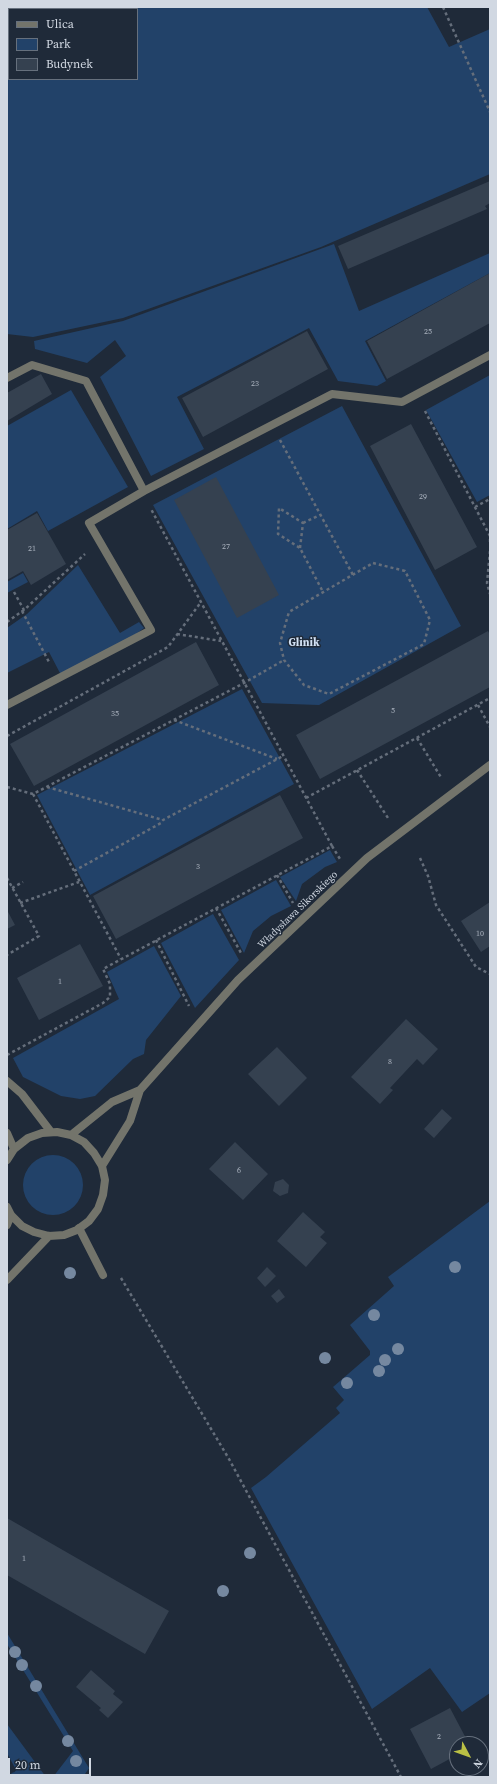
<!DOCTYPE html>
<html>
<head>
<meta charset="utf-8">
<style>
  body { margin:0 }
  #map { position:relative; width:497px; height:1784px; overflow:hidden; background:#1f2a39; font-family:"Source Serif 4",serif }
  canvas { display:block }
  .frame { position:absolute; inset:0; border:8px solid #d1d8e2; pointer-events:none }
  .legend { position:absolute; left:8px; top:8px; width:130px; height:72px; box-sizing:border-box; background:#1f2a39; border:1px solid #66707d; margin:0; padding:5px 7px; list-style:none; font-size:12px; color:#d1d8e2 }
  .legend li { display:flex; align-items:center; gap:8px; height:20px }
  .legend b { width:20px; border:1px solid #66707d }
  .north { position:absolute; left:449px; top:1736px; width:40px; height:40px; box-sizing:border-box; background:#1f2a39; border:1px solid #66707d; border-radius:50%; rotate:131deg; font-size:11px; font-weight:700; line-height:16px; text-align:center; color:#d1d8e2 }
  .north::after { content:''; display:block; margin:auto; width:14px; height:18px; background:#bac045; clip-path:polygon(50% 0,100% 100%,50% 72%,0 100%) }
  .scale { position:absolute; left:8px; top:1758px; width:83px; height:18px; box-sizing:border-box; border:2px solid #d1d8e2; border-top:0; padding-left:5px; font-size:12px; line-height:14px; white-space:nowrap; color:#d1d8e2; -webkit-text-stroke:3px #1f2a39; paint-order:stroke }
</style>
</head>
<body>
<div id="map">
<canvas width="497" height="1784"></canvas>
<div class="frame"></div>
<ul class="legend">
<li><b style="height:5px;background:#73746b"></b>Ulica</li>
<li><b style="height:11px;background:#224269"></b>Park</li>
<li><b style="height:11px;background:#354150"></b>Budynek</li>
</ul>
<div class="north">N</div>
<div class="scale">20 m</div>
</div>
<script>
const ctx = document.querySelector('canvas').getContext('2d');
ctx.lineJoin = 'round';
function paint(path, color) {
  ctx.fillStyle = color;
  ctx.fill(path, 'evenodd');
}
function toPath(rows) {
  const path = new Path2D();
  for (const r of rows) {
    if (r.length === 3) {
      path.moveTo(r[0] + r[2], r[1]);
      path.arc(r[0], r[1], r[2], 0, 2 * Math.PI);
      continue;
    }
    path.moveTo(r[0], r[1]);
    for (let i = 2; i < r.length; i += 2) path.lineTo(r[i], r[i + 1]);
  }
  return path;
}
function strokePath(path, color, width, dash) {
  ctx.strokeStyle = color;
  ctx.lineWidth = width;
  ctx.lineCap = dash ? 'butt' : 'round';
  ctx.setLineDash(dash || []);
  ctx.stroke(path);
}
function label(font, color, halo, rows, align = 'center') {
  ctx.font = font + ' "Source Serif 4",serif';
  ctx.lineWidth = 3;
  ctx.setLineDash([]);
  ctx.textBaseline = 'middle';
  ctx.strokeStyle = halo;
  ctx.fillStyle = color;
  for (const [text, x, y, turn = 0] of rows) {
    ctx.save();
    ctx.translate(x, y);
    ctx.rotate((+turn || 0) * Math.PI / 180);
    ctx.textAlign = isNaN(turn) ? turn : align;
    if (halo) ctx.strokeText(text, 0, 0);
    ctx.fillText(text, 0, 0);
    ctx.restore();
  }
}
paint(toPath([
  [7,7,427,7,449,47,490,29,490,174,321,247,123,318,33,337,7,334],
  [9,9,137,9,137,79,9,79],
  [334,244,359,311,490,253,490,273,365,341,386,381,377,386,338,381,309,328,177,397,204,449,151,476,100,377,126,356,115,340,87,363,35,349,34,341,123,321],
  [490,375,490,495,477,502,426,410],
  [71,390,128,487,48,531,37,511,7,529,7,426],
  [342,406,461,626,319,705,262,703,153,505],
  [78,565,120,633,139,622,144,628,128,640,61,675,49,652,7,673,7,628,27,614],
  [23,573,28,582,7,593,7,582],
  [242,689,294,784,90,895,37,795],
  [330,850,337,862,325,867,302,884,296,901,280,877],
  [276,880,291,906,271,916,253,931,244,953,221,910],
  [213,914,239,960,195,1008,161,943],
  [154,946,181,996,146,1040,144,1054,133,1059,95,1096,80,1099,61,1096,23,1077,13,1058,119,999,107,972],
  [53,1185,30],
  [490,1201,490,1693,462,1712,430,1668,372,1709,251,1488,266,1477,340,1413,336,1408,344,1400,333,1387,370,1355,370,1351,350,1325,394,1286,388,1277],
  [7,1633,89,1768,83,1777,53,1777,73,1751,7,1644],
  [7,1724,46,1777,7,1777,16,1770,7,1753]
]), '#224269');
paint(toPath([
  [490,181,490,203,485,206,487,209,348,269,338,246],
  [490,273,490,323,387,379,367,341],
  [307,331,328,369,203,437,182,398],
  [41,374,52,394,7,421,7,393],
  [411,424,477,547,435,570,370,446],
  [216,477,279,595,237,618,174,500],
  [37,513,66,564,31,585,23,571,7,580,7,530],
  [488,631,490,635,490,687,320,779,296,735],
  [196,642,219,685,34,786,10,744],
  [280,795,303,838,116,939,93,896],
  [490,902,490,946,481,952,461,921],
  [7,910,15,925,7,929],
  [80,944,103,986,39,1020,17,978],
  [406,1019,438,1049,423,1065,417,1059,390,1088,393,1090,380,1104,351,1077],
  [277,1047,307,1078,279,1106,248,1074],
  [442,1109,452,1118,434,1138,424,1129],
  [235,1142,268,1174,243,1200,209,1169],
  [283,1179,289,1185,288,1193,280,1196,273,1191,275,1182],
  [303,1212,325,1232,320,1237,327,1243,306,1267,277,1241],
  [267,1267,276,1276,265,1287,257,1278],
  [279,1289,285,1297,277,1303,271,1296],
  [7,1518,169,1611,145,1654,7,1575],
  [91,1670,115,1691,113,1694,123,1702,108,1718,99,1710,101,1708,76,1687],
  [450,1708,469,1744,457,1744,457,1755,431,1769,410,1729]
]), '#354150');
strokePath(toPath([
  [443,7,490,112],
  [425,411,490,536,490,543],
  [280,440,353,575],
  [475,507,490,499],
  [303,523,320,515],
  [300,548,303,523,279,508,278,534,300,548,323,592],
  [490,551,487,583,490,594],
  [373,563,405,571,430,620,424,644,329,694,304,685,284,660,280,643,289,612,373,563],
  [14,592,24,610],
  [22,611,49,662],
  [7,622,24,610,85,554],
  [177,634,221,641],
  [478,705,490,727],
  [174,720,277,759],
  [7,736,168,647,201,602],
  [417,738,442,779],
  [357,770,388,818],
  [7,787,33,794,244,683,284,660],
  [47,787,163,820],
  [33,794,121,959],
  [306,798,490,698],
  [332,846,340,859],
  [420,858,428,876,436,905,476,967,490,974],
  [74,871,161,823,163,820,283,756],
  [277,875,293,903],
  [7,878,39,936,7,955],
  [12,888,23,882],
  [20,903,79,882],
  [216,908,241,953],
  [156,940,189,1006],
  [7,1055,103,1003,110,997,110,984,103,969,332,846,151,509],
  [121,1278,229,1459,401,1777]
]), '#656e7b', 2.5, [3, 3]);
strokePath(toPath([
  [79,1228,103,1275]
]), '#73746b', 8);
strokePath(toPath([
  [7,378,32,365,86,381,144,491],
  [7,705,151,630,89,523,144,491,332,394,402,402,490,355]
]), '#73746b', 8);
strokePath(toPath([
  [7,1081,22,1094,51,1132],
  [7,1133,14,1149],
  [71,1135,112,1102,140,1090],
  [7,1160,14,1149,28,1138,42,1133,57,1132,71,1135,84,1142,94,1153,102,1166,105,1180,103,1195,98,1209,89,1221,77,1230,64,1235,49,1236,34,1232,22,1226,11,1215,7,1207],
  [102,1166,130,1121,140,1090,238,980,367,858,490,765],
  [7,1225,11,1215],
  [7,1280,49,1236]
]), '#73746b', 8);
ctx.fillStyle = '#7588a0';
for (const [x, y] of [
  [455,1267],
  [70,1273],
  [374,1315],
  [398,1349],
  [325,1358],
  [385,1360],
  [379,1371],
  [347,1383],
  [250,1553],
  [223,1591],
  [15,1652],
  [22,1665],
  [36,1686],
  [68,1741],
  [76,1761]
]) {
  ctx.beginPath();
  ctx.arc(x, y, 6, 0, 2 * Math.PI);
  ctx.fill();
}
label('8px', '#aab2be', null, [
  ["25",428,332],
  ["23",255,384],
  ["29",423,497],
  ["27",226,547],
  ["21",32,549],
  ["5",393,711],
  ["35",115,714],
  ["3",198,867],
  ["10",480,934],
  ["1",60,982],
  ["8",390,1062],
  ["6",239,1171],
  ["1",24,1559],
  ["2",439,1737]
]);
label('10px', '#d1d8e2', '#1f2a39', [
  ["Władysława Sikorskiego",298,910,-44]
]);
label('bold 11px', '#d3e2f5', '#1f2a39', [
  ["Glinik",304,643]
]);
</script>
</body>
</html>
